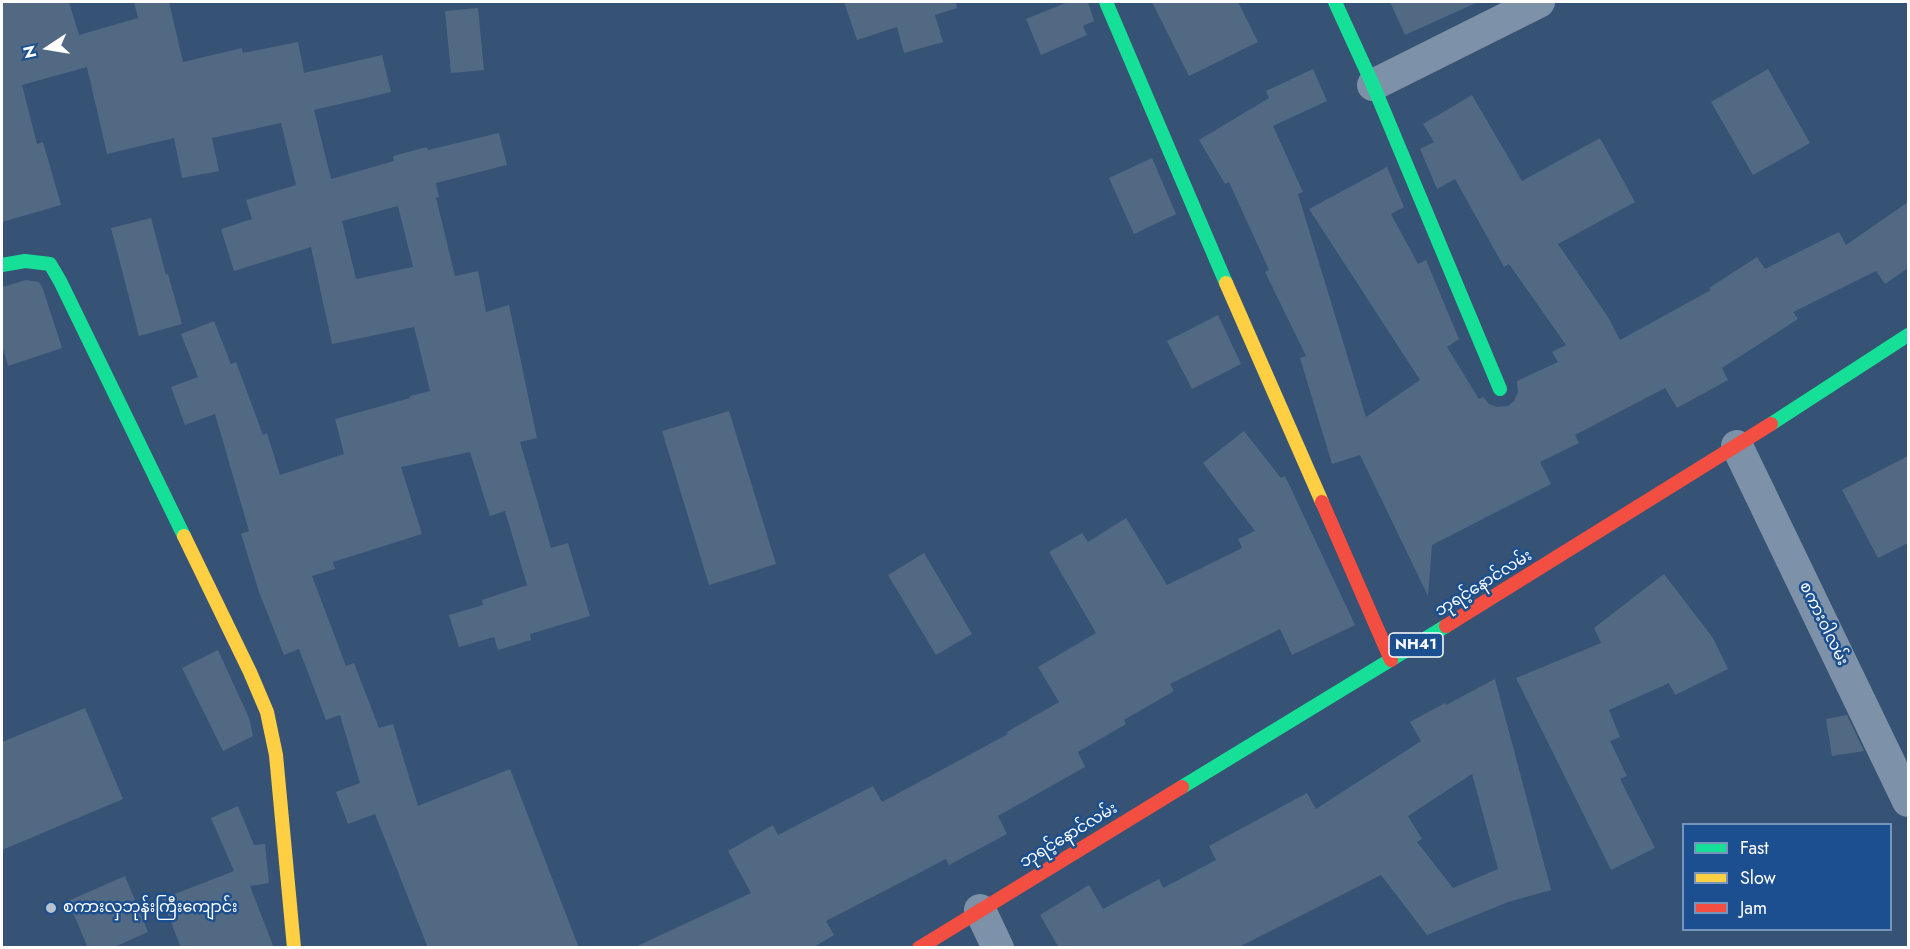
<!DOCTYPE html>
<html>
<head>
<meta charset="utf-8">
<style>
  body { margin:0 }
  #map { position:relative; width:1910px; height:949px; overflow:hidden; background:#365274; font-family:Jost,sans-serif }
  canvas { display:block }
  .frame { position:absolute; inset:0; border:3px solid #fff; pointer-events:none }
  .legend { position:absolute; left:1682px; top:823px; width:210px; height:108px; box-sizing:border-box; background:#1b4f8f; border:2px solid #7695bc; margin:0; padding:8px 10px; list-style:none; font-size:18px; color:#fff }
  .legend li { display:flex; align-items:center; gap:12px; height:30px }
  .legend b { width:30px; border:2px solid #7695bc }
  .north { position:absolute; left:18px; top:18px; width:60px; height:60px; -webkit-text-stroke:4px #1b4f8f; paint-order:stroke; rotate:258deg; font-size:16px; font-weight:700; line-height:24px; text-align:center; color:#fff }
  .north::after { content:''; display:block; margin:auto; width:21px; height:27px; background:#fff; clip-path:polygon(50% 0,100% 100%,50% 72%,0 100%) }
</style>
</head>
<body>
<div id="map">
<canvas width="1910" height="949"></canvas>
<div class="frame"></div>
<ul class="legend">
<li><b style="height:8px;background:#16e098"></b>Fast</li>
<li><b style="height:8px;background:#ffcf43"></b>Slow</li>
<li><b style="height:8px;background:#f24e42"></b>Jam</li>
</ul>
<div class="north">N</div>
</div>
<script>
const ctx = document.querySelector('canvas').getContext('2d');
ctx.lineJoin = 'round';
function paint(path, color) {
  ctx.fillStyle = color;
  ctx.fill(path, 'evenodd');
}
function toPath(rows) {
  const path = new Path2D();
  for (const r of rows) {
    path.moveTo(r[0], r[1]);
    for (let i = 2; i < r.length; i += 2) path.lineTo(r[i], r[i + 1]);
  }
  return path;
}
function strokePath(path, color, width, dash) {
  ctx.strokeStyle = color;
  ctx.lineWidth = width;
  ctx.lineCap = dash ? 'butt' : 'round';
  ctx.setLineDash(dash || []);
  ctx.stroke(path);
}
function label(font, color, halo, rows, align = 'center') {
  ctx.font = font + ' Jost,"Noto Sans Myanmar",sans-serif';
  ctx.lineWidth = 5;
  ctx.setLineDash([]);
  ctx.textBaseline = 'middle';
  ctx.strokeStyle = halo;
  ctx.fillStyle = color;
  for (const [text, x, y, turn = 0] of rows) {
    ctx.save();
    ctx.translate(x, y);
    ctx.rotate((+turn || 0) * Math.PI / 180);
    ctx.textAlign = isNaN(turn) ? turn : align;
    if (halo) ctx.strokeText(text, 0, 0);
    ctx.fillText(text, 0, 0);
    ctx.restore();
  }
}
paint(toPath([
  [2,2,69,2,79,35,138,18,134,2,169,2,183,62,242,48,243,53,298,42,304,73,382,55,391,92,314,110,331,179,394,161,393,156,427,147,428,150,499,133,507,165,436,183,439,197,436,198,455,276,478,271,486,312,509,305,537,438,520,442,551,548,568,543,590,616,530,634,531,640,498,650,494,637,459,647,449,615,483,605,482,600,527,585,505,511,490,516,470,452,401,467,422,534,333,562,335,569,312,576,346,666,354,663,379,728,393,724,418,806,510,769,579,948,428,948,375,814,348,824,336,792,360,783,340,715,326,720,299,649,284,655,259,592,241,534,249,531,215,414,185,425,171,387,198,377,181,334,214,321,231,364,236,362,263,435,267,433,280,475,344,454,335,419,410,398,410,396,430,391,414,327,332,344,311,247,234,271,221,229,252,219,246,200,296,185,281,123,212,138,219,171,182,178,174,138,107,154,87,67,22,85,37,144,43,142,61,205,2,222],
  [398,206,413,267,356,279,342,221],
  [844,2,956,2,957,8,935,15,943,42,904,53,897,27,857,40],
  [1068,2,1088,2,1094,21,1083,26,1087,35,1041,55,1026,19],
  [1152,2,1238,2,1258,42,1189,76],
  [1390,2,1478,2,1405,35],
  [478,8,484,70,451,73,445,11],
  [1313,69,1327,101,1273,126,1303,192,1298,194,1366,417,1420,380,1309,209,1387,167,1404,207,1391,214,1418,264,1426,260,1459,339,1447,347,1479,399,1483,397,1489,404,1497,407,1508,406,1514,401,1518,392,1517,381,1558,362,1552,352,1566,345,1509,264,1504,267,1455,179,1437,189,1420,149,1434,142,1423,124,1472,95,1522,181,1600,138,1635,202,1558,244,1608,317,1620,340,1711,290,1709,288,1757,257,1765,269,1839,232,1846,245,1908,202,1908,268,1885,284,1876,271,1793,312,1798,319,1722,368,1728,380,1677,408,1665,388,1575,435,1579,443,1540,462,1551,484,1432,545,1428,596,1360,455,1332,464,1300,358,1306,356,1265,272,1269,270,1229,182,1225,184,1199,140,1269,98,1266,91],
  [1768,69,1810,143,1753,175,1711,102],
  [1152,158,1176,214,1134,234,1109,178],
  [151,218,166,275,168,274,182,324,139,336,111,228],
  [26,280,39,282,43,289,62,348,8,366,2,345,2,287],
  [1218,315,1241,364,1192,389,1167,341],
  [729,411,776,564,709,585,662,431],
  [1244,431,1281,478,1285,476,1355,625,1292,655,1280,629,1170,684,1174,691,1124,720,1126,724,1078,752,1085,767,998,816,1007,834,949,865,946,859,826,921,834,935,812,948,633,948,751,893,728,851,773,825,778,835,873,786,882,802,1008,734,1007,732,1059,702,1038,667,1096,633,1049,552,1082,533,1088,542,1126,518,1167,585,1242,548,1238,539,1255,531,1203,463],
  [1908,456,1908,543,1878,558,1842,490],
  [924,553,972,634,936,655,888,575],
  [1664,574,1713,638,1728,669,1675,695,1669,683,1609,710,1620,737,1610,741,1627,776,1620,779,1655,848,1611,870,1516,678,1601,643,1594,628],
  [218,650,249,718,253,736,223,751,182,668],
  [1495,679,1551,890,1508,902,1427,935,1381,875,1237,948,1059,948,1040,915,1089,885,1103,909,1159,879,1163,888,1216,860,1209,846,1307,793,1316,809,1421,741,1410,722,1445,703,1446,705],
  [1472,774,1498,869,1453,888,1417,842,1422,839,1408,816],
  [85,708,123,799,2,850,2,742],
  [1847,715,1864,751,1832,756,1826,719],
  [238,806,254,845,265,844,269,883,250,886,274,948,181,948,162,899,234,871,211,818],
  [125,876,148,932,112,948,88,948,68,901]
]), '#526984');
strokePath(toPath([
  [1373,85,1539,2],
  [1737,446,1908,801],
  [980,910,998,948]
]), '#7d92a8', 32);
strokePath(toPath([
  [1106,2,1226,283],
  [1335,2,1373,85,1500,389],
  [2,265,25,261,50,264,60,281,184,536],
  [1771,424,1908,335],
  [1182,787,1446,626]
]), '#16e098', 14);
strokePath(toPath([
  [1226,283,1322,502],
  [184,536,250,672,267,712,276,755,294,948]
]), '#ffcf43', 14);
strokePath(toPath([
  [1322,502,1391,660],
  [1446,626,1771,424],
  [919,948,1182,787]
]), '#f24e42', 14);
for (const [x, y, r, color] of [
  [51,908,6,"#b9c2ce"]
]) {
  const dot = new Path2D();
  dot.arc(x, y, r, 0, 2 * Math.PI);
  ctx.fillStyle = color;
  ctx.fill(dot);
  strokePath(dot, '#1b4f8f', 2);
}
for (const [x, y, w] of [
  [1416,645,54]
]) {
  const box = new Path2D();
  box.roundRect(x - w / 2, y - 12, w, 24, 4.5);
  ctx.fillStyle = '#1b4f8f';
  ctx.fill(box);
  strokePath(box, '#fff', 1.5);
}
label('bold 15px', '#fff', null, [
  ["NH41",1416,645]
]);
label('16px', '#fff', '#1b4f8f', [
  ["ဘုရင့်နောင်လမ်း",1484,584,-32],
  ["စကားဝါလမ်း",1823,624,64],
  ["ဘုရင့်နောင်လမ်း",1069,836,-31]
]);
label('16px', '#fff', '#1b4f8f', [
  ["စကားလှဘုန်းကြီးကျောင်း",63,908]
], 'left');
</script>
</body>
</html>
